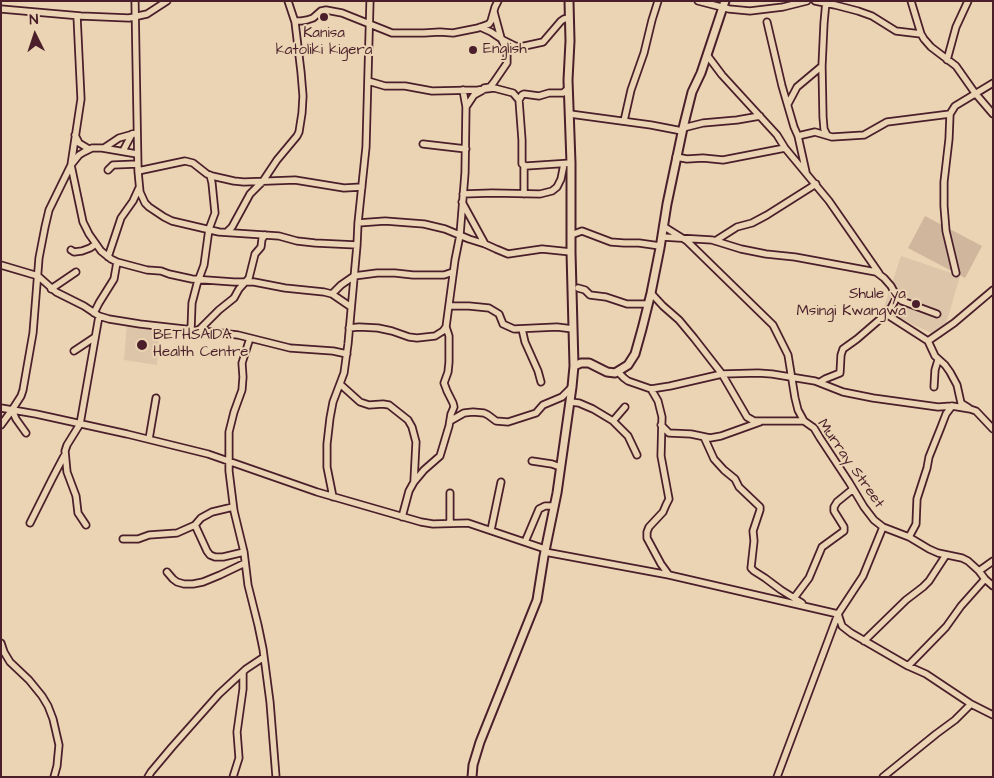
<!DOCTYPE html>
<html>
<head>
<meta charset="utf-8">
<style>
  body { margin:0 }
  #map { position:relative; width:994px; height:778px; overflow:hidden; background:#ead4b3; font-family:"Architects Daughter",sans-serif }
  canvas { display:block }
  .frame { position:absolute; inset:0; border:2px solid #4a1f2b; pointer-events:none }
  .north { position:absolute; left:10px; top:10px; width:50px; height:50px; -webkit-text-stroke:4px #ead4b3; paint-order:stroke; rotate:356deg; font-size:14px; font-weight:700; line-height:20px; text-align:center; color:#4a1f2b }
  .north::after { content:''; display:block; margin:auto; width:18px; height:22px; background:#4a1f2b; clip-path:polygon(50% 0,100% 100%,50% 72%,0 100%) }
</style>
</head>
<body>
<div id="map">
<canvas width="994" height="778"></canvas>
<div class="frame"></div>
<div class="north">N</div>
</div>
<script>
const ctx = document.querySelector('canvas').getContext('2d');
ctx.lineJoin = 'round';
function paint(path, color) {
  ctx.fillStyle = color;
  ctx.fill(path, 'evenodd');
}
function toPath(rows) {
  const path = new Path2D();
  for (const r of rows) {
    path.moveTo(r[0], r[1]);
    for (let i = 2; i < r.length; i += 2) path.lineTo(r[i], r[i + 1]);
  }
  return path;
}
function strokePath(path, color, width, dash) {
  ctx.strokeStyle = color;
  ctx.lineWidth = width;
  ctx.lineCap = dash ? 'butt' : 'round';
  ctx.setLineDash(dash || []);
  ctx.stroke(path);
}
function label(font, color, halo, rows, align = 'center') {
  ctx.font = font + ' "Architects Daughter",sans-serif';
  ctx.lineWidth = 4;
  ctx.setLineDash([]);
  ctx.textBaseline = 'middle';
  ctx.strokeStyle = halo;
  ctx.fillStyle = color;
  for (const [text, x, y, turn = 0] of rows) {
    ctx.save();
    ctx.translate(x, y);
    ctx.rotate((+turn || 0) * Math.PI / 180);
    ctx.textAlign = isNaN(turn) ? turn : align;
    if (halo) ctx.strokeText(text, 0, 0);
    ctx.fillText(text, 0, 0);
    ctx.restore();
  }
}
paint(toPath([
  [901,256,960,276,942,338,883,310],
  [127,324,159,331,157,365,124,360]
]), '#dcc5a8');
paint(toPath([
  [925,216,982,246,965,278,908,248]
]), '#cfb69d');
const minor = toPath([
  [135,1,138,171,140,192,145,203,149,207,164,217,172,221,219,232,279,236,297,241,315,243,357,245],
  [698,1,729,9,750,11,783,7,807,1],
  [815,1,835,5,858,11,872,16,896,31,921,34],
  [826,1,824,23,822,66,823,117,824,129,827,135],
  [911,1,921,34,924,39,931,47,956,66,975,93,993,114],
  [1,9,81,16,129,18,147,14,167,1],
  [77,16,81,99,71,165,83,222,89,234,101,251,111,259,117,262,147,270,161,271,169,274,192,279,234,282,254,282,285,288,324,292,332,294,351,307],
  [295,21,301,21,307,20,313,18,321,11,326,10,342,13,392,33,424,33,440,32,453,33,478,28,489,24,491,21,495,7,498,1],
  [767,22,782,86,794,127,798,136,806,172],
  [480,27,491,32,503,40,515,46,520,47,543,42,561,21,564,19,569,18],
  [707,55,722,75,777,135,785,148,829,201,879,273],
  [947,60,956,27,968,1],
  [368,81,385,86,405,86,432,91,478,90,494,88,513,93,519,100,522,140,522,164,526,166,571,163],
  [519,100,522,95,524,94,539,96,549,93,563,93,568,89],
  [788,104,797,87,822,66],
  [466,107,474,95,483,90,484,88,490,87,494,82,507,63,507,51,501,38,494,12],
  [570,114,651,125,682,131],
  [950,114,949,139,944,182,944,206,946,231,956,273],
  [624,121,631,90,644,53,652,20,658,1],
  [683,128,703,123,737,120,760,116],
  [75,135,79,143,89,149],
  [798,136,815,132,832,137,864,135,887,122,950,114,955,106,993,83],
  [423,144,466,149],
  [104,148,119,138,137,133],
  [123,151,132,134],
  [676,157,687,159,703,158,723,160,785,148],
  [524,165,524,194],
  [108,170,113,165,138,164],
  [138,171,185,161,193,163,207,174,212,176,234,181,244,182,295,180,344,188,362,187],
  [463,194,492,193,540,194,552,191,557,187,561,179,564,164],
  [462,202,485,244],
  [358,223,385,221,424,224,445,229,469,239,485,244,496,249,508,254,542,249,571,252],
  [663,226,687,241,773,325,788,355,795,398,798,410,804,421,814,428,820,438,849,482,864,507,874,520,883,527,909,537,929,549,938,553,962,558,968,561,979,571,985,579,993,586],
  [227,232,232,227,250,194,263,181,277,160,297,136,299,132,302,113,303,96,301,72,295,22,288,1],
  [571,235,582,231,611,242,624,243,639,243,660,246],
  [662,237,712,240,741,249,766,254,795,257,876,272,884,278,891,286,897,297,902,301,937,314],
  [715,241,737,227,752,223,767,215,816,184],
  [71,250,74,252,82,251,90,248,96,244],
  [108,257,121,218,133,201,139,188],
  [1,265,38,276,56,292,84,306,99,316,109,319,140,324,238,335,290,348,333,351,347,354],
  [578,288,585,290,590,295,606,297,627,304,648,304],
  [51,289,76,272],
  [651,293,663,306,679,320,694,338,722,374,747,417,754,421,804,421],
  [332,294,341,285,354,276,377,273,395,273,413,275,444,275,453,272],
  [449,306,469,306,489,308,499,314,503,324,514,329,557,327,573,329],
  [94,313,99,303,114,279,117,262],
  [886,314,928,341,935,356,945,365,950,372,957,385,961,403,969,408],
  [349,328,359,327,378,328,392,331,409,337,417,338,435,336,443,331,446,327,455,260,460,235,465,173,466,107,463,90],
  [522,329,525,342,538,371,541,382],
  [191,330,192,303,197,284,204,265,209,229,215,213,212,183,210,175],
  [199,330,219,310,234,298,239,289,249,278,255,254,261,247,262,239,265,235],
  [250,338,242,363,243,377,242,390,234,412,229,432,229,471,234,511,244,552,248,585,258,625,263,649,270,702,276,777],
  [928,341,954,323,993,290],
  [74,351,95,337],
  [618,372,624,378,628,381,651,389,670,386,722,374,758,373,772,374,815,381,843,392,873,398,938,407,952,406,970,409,976,411,993,429],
  [820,382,825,379,840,373,841,355,843,349,857,339,886,314,891,308,897,297],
  [340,384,360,402,369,405,383,404,389,405,408,420,412,427,416,442,414,481],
  [934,387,935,370,938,360],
  [651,389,658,401,662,417,661,456,669,499,666,505,663,512,649,527,647,532,647,538,661,564,669,575],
  [570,402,579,403,593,409,613,421,628,436,637,455],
  [1,408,36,414,127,434,208,454,317,492,421,522,433,524,468,523,545,549],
  [12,410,16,419,26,433],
  [450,421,464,413,473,412,484,413,488,415,496,421,508,422,536,413,543,405,562,397,572,387],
  [613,421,625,407],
  [1,425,12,410,21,396,23,390,33,333,39,258,45,227,49,210,71,165,79,155,84,152,92,148,102,148,137,154],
  [661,425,669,433,691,434,710,438,721,436,760,422],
  [704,437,714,459,724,470,735,479,739,487,760,507,760,510,753,531,754,541,751,568,754,571,765,578,781,590,802,603],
  [149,439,156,398],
  [532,461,552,464,560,467],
  [450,493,450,523],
  [333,497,327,467,327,444,330,418,333,402,344,373,348,344,357,245,358,223,366,147,370,1],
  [402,517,409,491,414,482,424,470,440,456,449,426,451,414,454,407,453,403,447,391,444,383,448,372,449,362,449,336,446,327],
  [30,523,52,479,64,456],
  [86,525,78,513,76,496,67,472,65,451,67,445,80,424,99,316],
  [195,525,207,551,210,555,215,557,223,557,244,552],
  [491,530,501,482],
  [909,537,916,524,917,499,927,468,929,457,941,427,946,414,952,406],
  [123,539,138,539,149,535,177,533,195,525,201,518,212,512,233,507],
  [525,542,539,509,545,506,553,506],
  [545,552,669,575,838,614],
  [979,571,993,561],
  [167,572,173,579,177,582,184,584,193,584,203,582,220,575,245,563],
  [794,598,809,578,822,547,844,531,844,527,834,511,834,507,837,502,853,489],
  [838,614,842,626,851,633,908,666,926,674,971,704,993,715],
  [864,641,906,600,923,587,929,581,946,555],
  [1,643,4,652,10,662,29,680,42,696,48,706,53,719,59,745,57,766,54,777],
  [908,666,946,627,961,606,985,579],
  [148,777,151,772,172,747,219,694,246,669,264,657],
  [233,777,239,758,237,732,243,689,243,672],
  [777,777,838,614,863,576,883,527],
  [883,777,936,734,955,720,971,704]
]);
const tertiary = toPath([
  [574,366,581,363,589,363,607,372,615,373,628,365,635,354,642,329,651,293,660,248,667,204,683,128,692,92,701,73,725,1],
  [472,777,473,765,480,742,537,600,544,556,557,493,572,387,574,366,571,252,571,163,568,80,570,41,569,1]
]);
strokePath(minor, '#4a1f2b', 9);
strokePath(tertiary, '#4a1f2b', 11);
strokePath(minor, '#ead4b3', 5.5);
strokePath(tertiary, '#ead4b3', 7);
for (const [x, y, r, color] of [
  [324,17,5,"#4a1f2b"],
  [473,50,5,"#4a1f2b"],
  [916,304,5,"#4a1f2b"],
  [142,345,6,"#4a1f2b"]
]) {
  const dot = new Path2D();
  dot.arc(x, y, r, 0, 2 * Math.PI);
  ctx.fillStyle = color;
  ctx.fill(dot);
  strokePath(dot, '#ead4b3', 2);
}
label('15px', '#4a1f2b', '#ead4b3', [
  ["Kanisa",324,34,"center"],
  ["katoliki kigera",324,51,"center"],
  ["English",483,50],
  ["Shule ya",906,295,"right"],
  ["Msingi Kwangwa",906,312,"right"],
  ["BETHSAIDA",153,336],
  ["Health Centre",153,353]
], 'left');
label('15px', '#4a1f2b', '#ead4b3', [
  ["Murray Street",850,464,55]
]);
</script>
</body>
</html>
